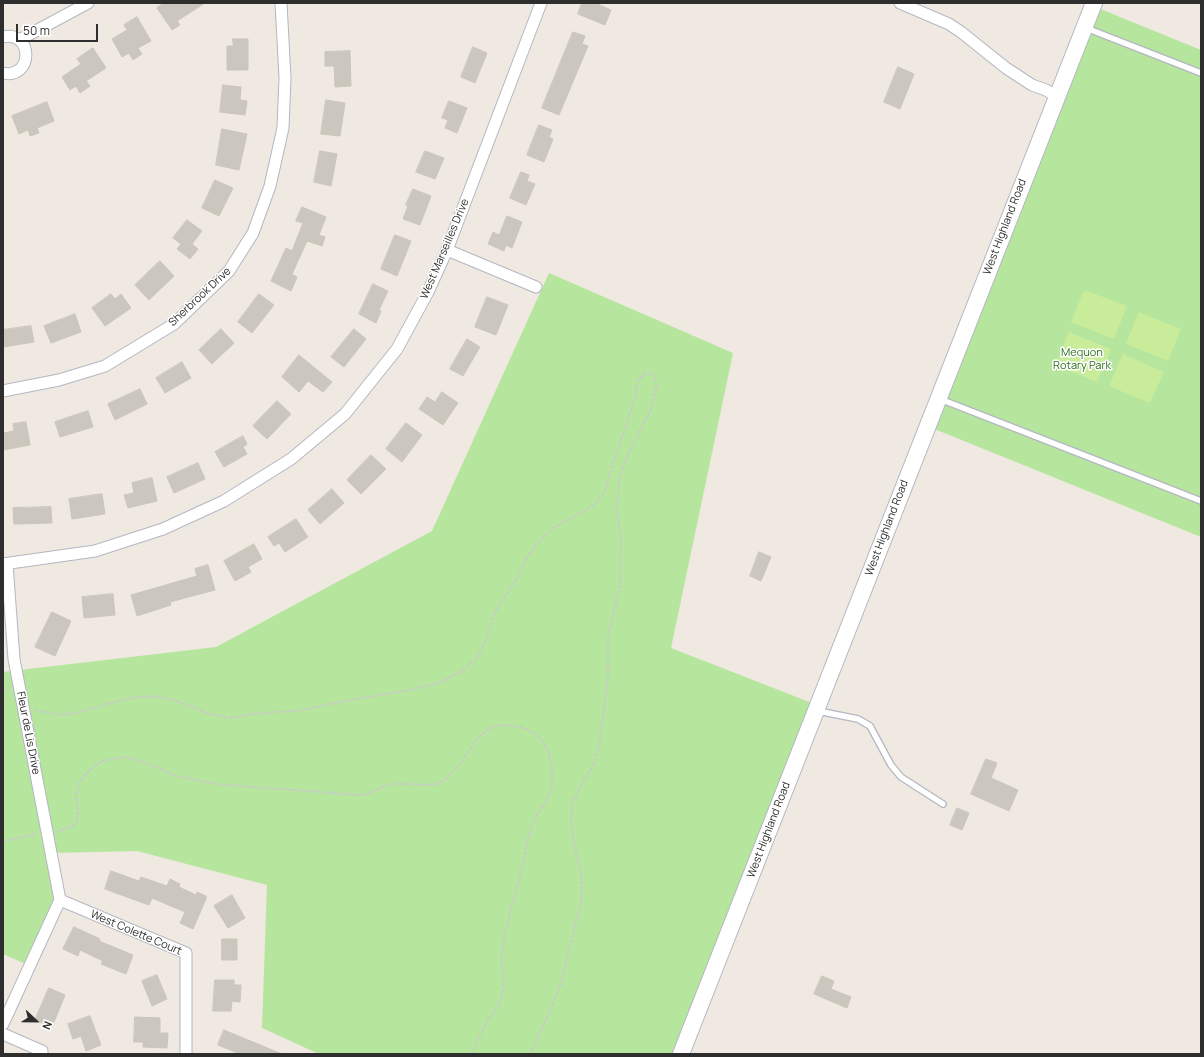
<!DOCTYPE html>
<style>
body{margin:0}
#map{position:relative;width:1204px;height:1057px;overflow:hidden;background:#efe9e1;font-family:Manrope,sans-serif}
canvas{display:block}
.frame{position:absolute;inset:0;border:4px solid #2e2e2e;pointer-events:none}
.north{position:absolute;left:16px;top:1001px;width:40px;height:40px;-webkit-text-stroke:3px #fff;paint-order:stroke;rotate:112deg;font-size:11px;font-weight:700;line-height:16px;text-align:center;color:#2e2e2e}
.north::after{content:'';display:block;margin:auto;width:14px;height:18px;background:#2e2e2e;clip-path:polygon(50% 0,100% 100%,50% 72%,0 100%)}
.scale{position:absolute;left:16px;top:24px;width:82px;height:18px;box-sizing:border-box;border:2px solid #2e2e2e;border-top:0;padding-left:5px;font-size:12px;line-height:14px;white-space:nowrap;color:#2e2e2e;-webkit-text-stroke:3px #fff;paint-order:stroke}
</style>
<div id="map">
<canvas width="1204" height="1057"></canvas>
<div class="frame"></div>
<div class="north">N</div>
<div class="scale">50 m</div>
</div>
<script>
const ctx = document.querySelector('canvas').getContext('2d');
ctx.lineJoin = 'round';
function fillPath(path, color) {
  ctx.fillStyle = color;
  ctx.fill(path, 'evenodd');
}
function stroke(path, color, width, dash) {
  ctx.strokeStyle = color;
  ctx.lineWidth = width;
  ctx.lineCap = dash ? 'butt' : 'round';
  ctx.setLineDash(dash || []);
  ctx.stroke(path);
}
function write(font, color, halo, rows, align = 'center') {
  ctx.font = font + ' Manrope,sans-serif';
  ctx.lineWidth = 3;
  ctx.setLineDash([]);
  ctx.textBaseline = 'middle';
  ctx.strokeStyle = halo;
  ctx.fillStyle = color;
  for (const [text, x, y, turn = 0] of rows) {
    ctx.save();
    ctx.translate(x, y);
    ctx.rotate((+turn || 0) * Math.PI / 180);
    ctx.textAlign = isNaN(turn) ? turn : align;
    if (halo) ctx.strokeText(text, 0, 0);
    ctx.fillText(text, 0, 0);
    ctx.restore();
  }
}
fillPath(new Path2D(`
 M1093,6L1201,50V537L927,426Z
 M549,273L733,353L671,648L812,703L681,1054H319L262,1028L267,885L137,851L51,853L60,900L30,966L3,954V672L216,647L432,531Z`), '#b6e59e');
fillPath(new Path2D(`
 M1084,290L1127,306L1114,339L1071,322Z
 M1139,312L1181,329L1168,361L1126,344Z
 M1069,332L1111,349L1097,382L1055,365Z
 M1123,354L1164,372L1150,403L1109,386Z`), '#c9ec9a');
const building = new Path2D(`
 M164,3H205L177,21L180,25L172,30L157,8Z
 M582,3H595L611,10L605,25L578,14Z
 M137,17L151,41L138,48L142,54L133,60L129,53L122,57L112,39L127,30L124,25Z
 M573,32L585,36L582,44L588,46L559,115L542,108Z
 M233,39H248V70H227V46H233Z
 M473,47L487,53L475,83L461,77Z
 M93,48L106,68L86,81L90,86L80,93L76,86L70,90L62,77L81,64L77,59Z
 M350,51L351,86L335,87L334,66H325V52Z
 M898,67L914,74L900,109L884,102Z
 M223,85L241,87L240,100L247,101L245,115L220,112Z
 M326,100L345,103L340,136L321,134Z
 M449,101L467,108L457,133L445,128L448,120L442,118Z
 M47,102L54,121L37,128L39,133L30,136L28,130L19,134L12,116Z
 M539,125L552,130L549,137L553,139L544,162L527,155Z
 M222,129L247,134L239,170L216,165Z
 M320,151L337,154L331,186L314,182Z
 M425,151L444,158L435,179L416,172Z
 M521,172L529,175L527,181L535,184L526,205L510,198Z
 M215,180L233,188L219,216L202,208Z
 M413,189L431,196L420,225L403,219L408,206L406,205Z
 M302,207L326,217L319,235L325,237L322,246L307,241L292,274L297,277L291,291L271,281L286,248L292,251L303,223L296,221Z
 M507,216L522,222L512,248L506,245L504,251L488,244L493,232L499,235Z
 M187,220L202,231L192,244L198,249L190,259L177,249L181,244L173,238Z
 M395,235L411,241L397,276L381,269Z
 M160,261L174,276L149,300L135,285Z
 M373,284L388,291L379,310L381,311L376,323L359,314Z
 M111,294L115,299L121,294L131,308L105,326L92,308Z
 M259,294L274,305L252,333L238,322Z
 M487,297L508,305L496,335L475,327Z
 M75,314L81,332L51,343L44,326Z
 M31,326L34,342L3,347V330Z
 M221,329L234,343L212,364L199,350Z
 M354,329L366,339L344,367L331,357Z
 M467,339L480,347L463,376L450,369Z
 M299,355L332,382L323,392L308,381L299,392L282,377Z
 M182,362L191,378L165,393L156,378Z
 M140,389L147,404L115,420L108,404Z
 M442,392L458,403L443,425L419,409L427,397L435,402Z
 M277,401L291,414L267,439L253,426Z
 M88,411L93,427L60,437L55,422Z
 M26,422L30,445L3,450V433L14,431L13,424Z
 M406,423L422,435L402,462L386,449Z
 M243,436L247,444L243,447L247,454L224,467L215,452Z
 M371,455L386,469L361,494L347,480Z
 M198,463L205,479L174,493L167,477Z
 M152,478L157,501L128,508L124,495L134,493L132,483Z
 M332,489L344,503L320,524L308,510Z
 M102,494L105,514L72,519L69,499Z
 M51,507L52,523L14,524L13,508Z
 M296,519L308,537L285,552L279,543L274,546L268,537Z
 M254,544L262,559L248,567L251,572L235,581L224,561Z
 M759,552L771,557L761,581L750,576Z
 M208,565L215,590L170,602L171,605L137,616L131,595L197,576L195,569Z
 M113,594L115,615L84,618L82,597Z
 M52,612L71,621L55,656L35,647Z
 M986,759L997,763L991,778L1018,790L1009,811L971,794Z
 M957,808L969,813L962,830L950,825Z
 M111,871L139,881L141,877L167,886L170,879L180,884L179,887L196,895L197,892L206,896V899L193,929L180,923L185,912L152,898L149,905L105,889Z
 M232,895L245,918L228,928L214,906Z
 M74,927L100,939L99,941L133,955L126,974L101,964L103,961L80,950L78,956L63,949Z
 M222,939H237V960H222Z
 M157,975L167,999L152,1006L142,981Z
 M822,976L834,981L831,989L851,997L847,1008L814,994Z
 M215,980H234V985H241L240,1002L232,1001L231,1011H213Z
 M49,988L65,995L52,1027L35,1020Z
 M90,1016L101,1045L86,1051L81,1036L73,1039L68,1024Z
 M135,1017L160,1018V1033H168L167,1048L143,1047V1042H134Z
 M224,1030L282,1054H240L218,1045Z`);
fillPath(building, '#cbc7bf');
stroke(building, '#cbc5ba', 1);
const lane = new Path2D(`
 M1086,28L1201,73
 M940,399L1201,501
 M818,711L858,719L870,726L891,765L901,777L943,804`);
const street = new Path2D(`
 M900,3L949,24L961,32L1006,68L1032,85L1046,90L1056,96
 M3,37C34,30 33,80 3,73
 M19,40L88,3
 M447,250L536,287
 M3,391L59,380L105,366L174,324L229,271L253,233L270,186L283,128L285,78L281,3
 M3,564L95,551L163,529L224,501L291,459L345,414L397,349L428,292L447,250L541,3
 M7,564L14,659L60,900
 M60,900L186,953V1054
 M3,1024L60,900
 M3,1034L42,1051V1054`);
const secondary = new Path2D(`
 M681,1054L1094,3`);
stroke(lane, '#b4b7c1', 8);
stroke(street, '#b4b7c1', 13);
stroke(secondary, '#b4b7c1', 18);
stroke(new Path2D(`
 M3,688L9,692
 M35,710L62,715L79,712L125,699L149,696L171,699L210,714L230,718L253,714L301,710L361,698L409,690L442,682L462,671L477,658L481,650L486,639L496,610L515,581L525,561L535,546L553,528L588,509L596,503L605,491L610,473L635,398L637,382L644,374H653L657,384L651,409L628,454L619,479L617,510L621,543L620,585L608,637V679L599,746L594,763L573,801L571,820L572,833L582,880L581,902L560,986L549,1013L530,1054
 M57,832L68,828L76,824L78,813L76,794L79,783L84,776L91,769L102,761L124,757L135,759L147,763L173,775L216,784L360,795C373,794 382,785 394,784C405,783 431,787 439,783C464,772 472,728 502,725C508,725 514,726 520,727C548,734 553,759 552,784C551,801 536,811 531,827C526,843 524,860 520,877C513,902 505,927 502,953C501,967 505,981 502,995C500,1006 491,1014 486,1024C480,1033 476,1044 472,1054
 M3,841L37,834`), '#c9c9c9', 2, [3, 2]);
stroke(lane, '#fff', 5.5);
stroke(street, '#fff', 11);
stroke(secondary, '#fff', 16);
write('11px', '#2e2e2e', '#fff', [
 ["West Highland Road",1005,227,-69],
 ["West Marseilles Drive",445,249,-67],
 ["Sherbrook Drive",200,297,-43],
 ["West Highland Road",887,528,-69],
 ["Fleur de Lis Drive",28,733,79],
 ["West Highland Road",769,830,-69],
 ["West Colette Court",136,933,23]
]);
write('11px', '#2c6e1b', '#fff', [
 ["Mequon",1082,353],
 ["Rotary Park",1082,366]
]);
</script>
